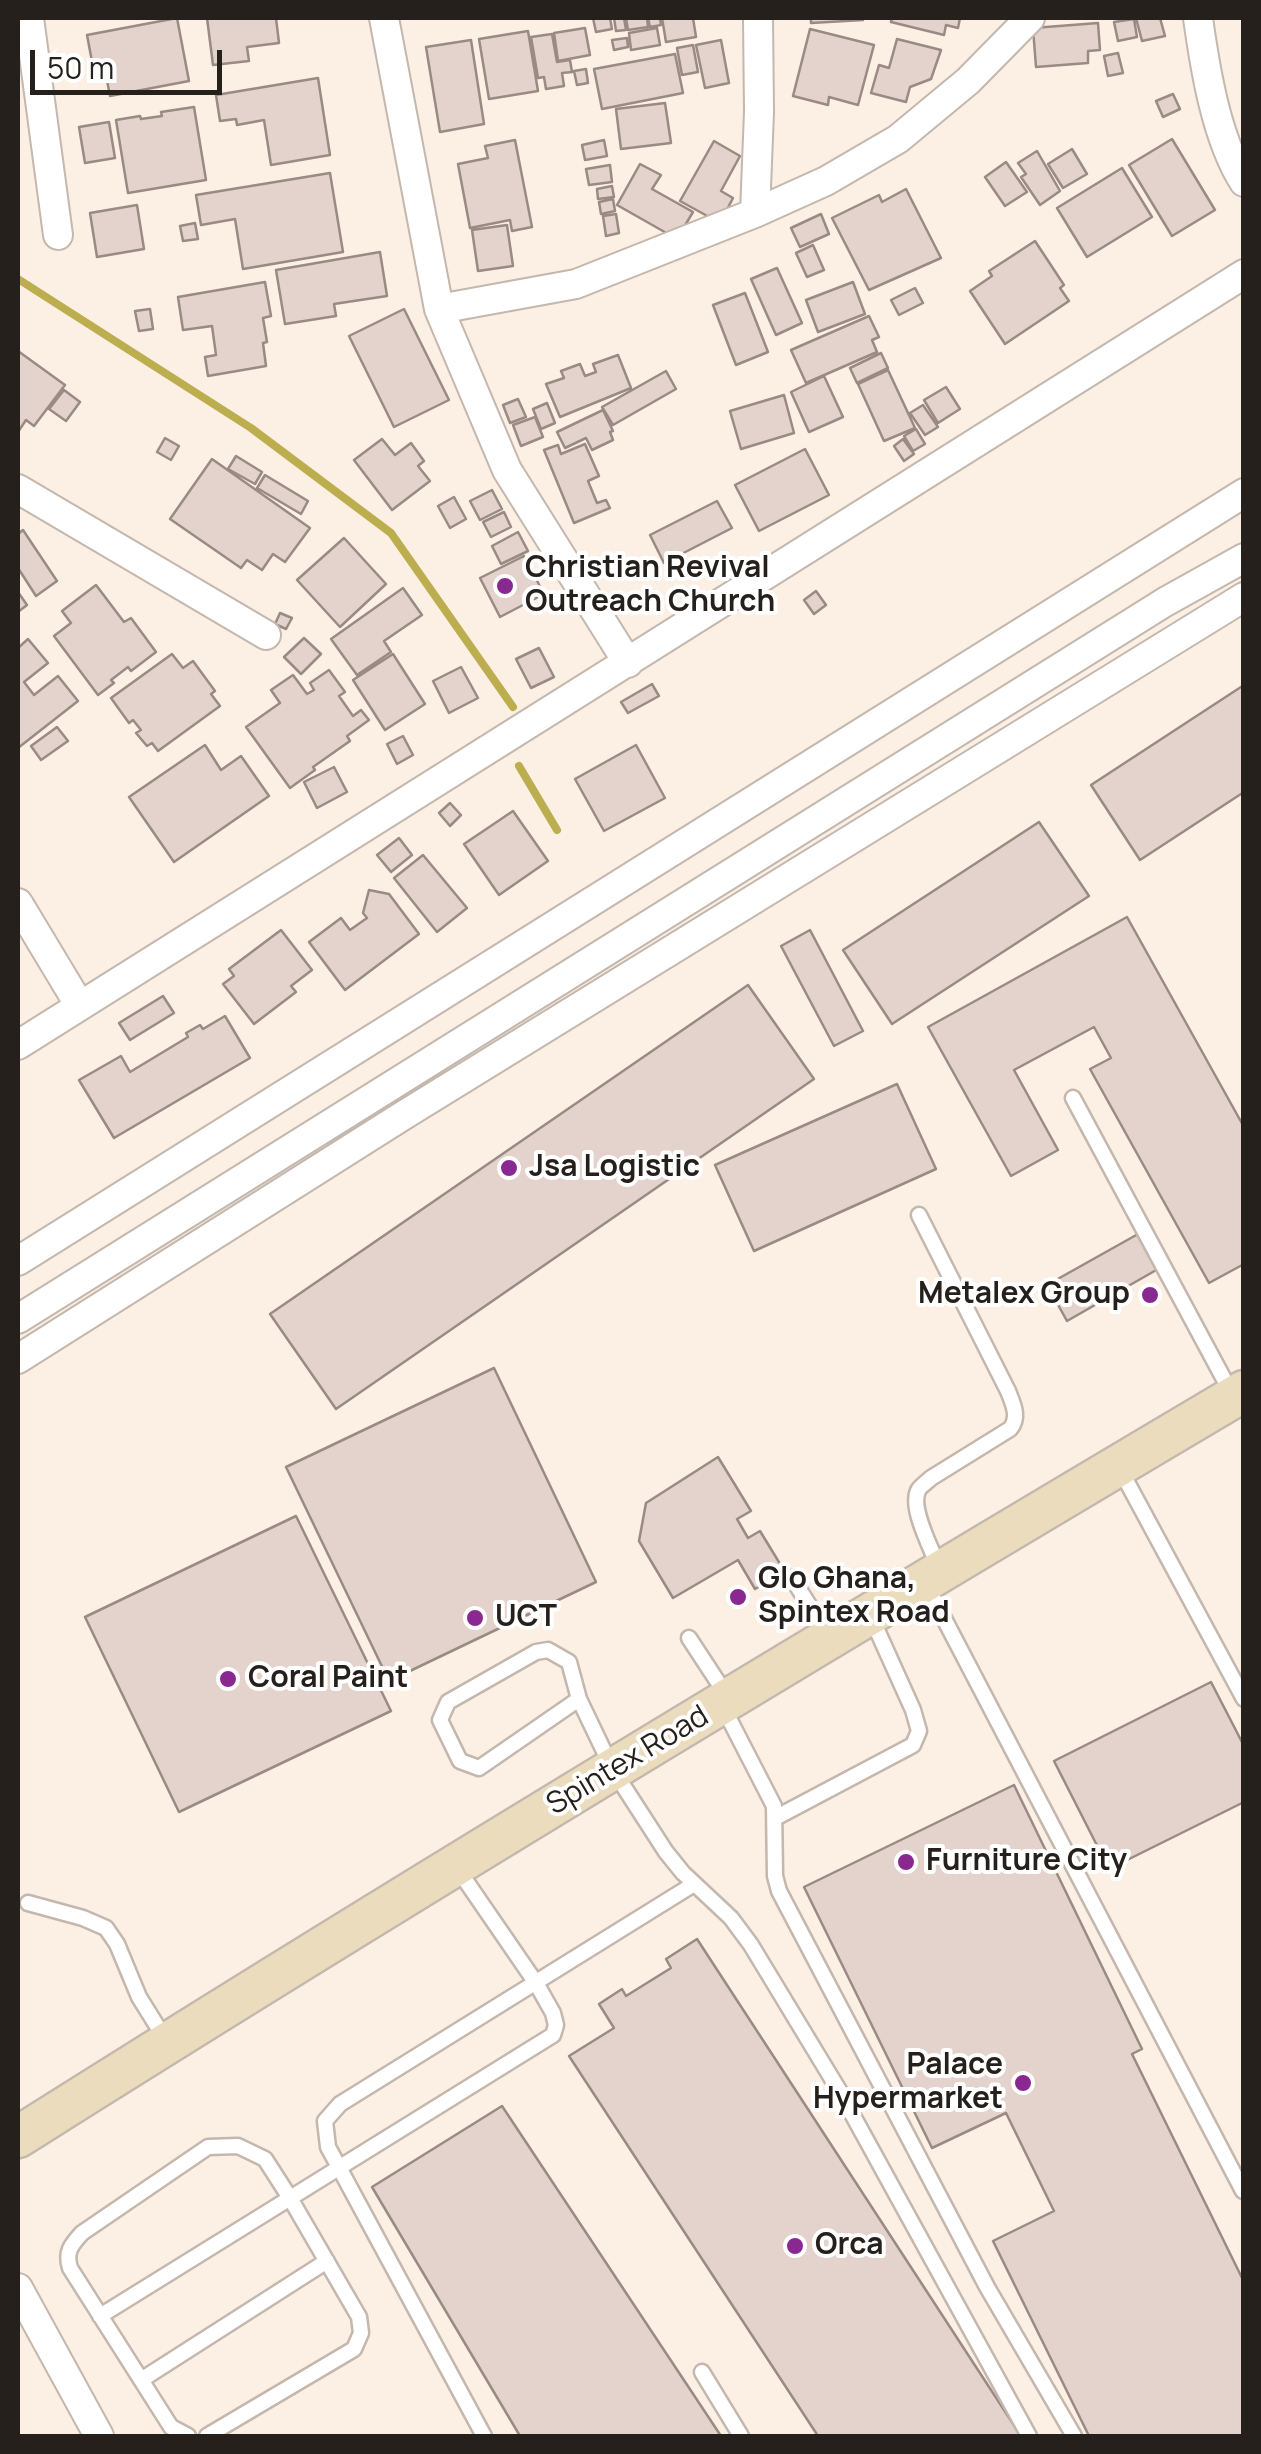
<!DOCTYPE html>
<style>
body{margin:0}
#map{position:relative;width:1261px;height:2454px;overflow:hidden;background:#fcefe4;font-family:Manrope,sans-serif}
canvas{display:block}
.frame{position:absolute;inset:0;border:20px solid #25201c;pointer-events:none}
.scale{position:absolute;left:30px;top:50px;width:192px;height:45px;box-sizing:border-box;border:5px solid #25201c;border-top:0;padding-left:12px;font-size:30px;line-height:35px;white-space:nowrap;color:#25201c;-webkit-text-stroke:8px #fff;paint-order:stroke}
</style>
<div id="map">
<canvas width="1261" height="2454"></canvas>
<div class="frame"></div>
<div class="scale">50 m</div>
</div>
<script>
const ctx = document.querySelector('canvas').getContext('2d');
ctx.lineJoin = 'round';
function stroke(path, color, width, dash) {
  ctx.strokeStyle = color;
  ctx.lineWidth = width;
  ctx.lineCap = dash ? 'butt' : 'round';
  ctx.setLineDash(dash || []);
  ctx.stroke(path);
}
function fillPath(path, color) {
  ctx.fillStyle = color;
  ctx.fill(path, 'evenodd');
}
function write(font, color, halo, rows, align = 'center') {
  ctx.font = font + ' Manrope,sans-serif';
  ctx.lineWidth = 8;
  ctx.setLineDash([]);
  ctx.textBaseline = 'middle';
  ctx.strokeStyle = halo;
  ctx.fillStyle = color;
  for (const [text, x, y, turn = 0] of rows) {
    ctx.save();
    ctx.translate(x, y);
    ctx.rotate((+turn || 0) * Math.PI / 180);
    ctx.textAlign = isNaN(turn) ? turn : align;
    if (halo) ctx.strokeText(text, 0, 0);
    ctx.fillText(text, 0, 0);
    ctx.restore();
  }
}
stroke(new Path2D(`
 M18,279L251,428L391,533L513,707
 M519,766L557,830`), '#bcae4f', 8);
const building = new Path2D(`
 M177,18L189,81L110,96L104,65L93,67L87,35Z
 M207,18H276L279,43L247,47L249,61L213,65Z
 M593,18H610L612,29L596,32Z
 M614,18H624L626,30L616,31Z
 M626,18H647L648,27L628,30Z
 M648,18H660L661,25L650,27Z
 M662,18H693L696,37L666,42Z
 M811,18H863V20L811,23Z
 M892,18H960L958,28L946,25L944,35L891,22Z
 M1136,18H1160L1165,36L1142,41Z
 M1134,19L1137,37L1118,41L1114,22Z
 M1098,23L1100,50L1088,51V63L1036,67L1033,28Z
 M585,28L590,55L558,61L554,33Z
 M657,28L660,45L631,50L629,33Z
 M810,29L874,45L858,105L829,97L828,105L793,96Z
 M528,31L538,91L489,99L479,39Z
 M552,34L557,62L570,60L572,72L562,73L564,86L546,89L544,77L538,78L531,37Z
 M627,38L628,47L614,50L612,40Z
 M897,39L941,50L931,79L910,87L906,102L871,93L879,65L889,68Z
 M471,40L484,124L440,132L426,47Z
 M721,40L729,83L705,88L696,45Z
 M693,45L698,72L682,75L677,48Z
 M1118,53L1123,73L1108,76L1104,56Z
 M675,54L683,93L602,109L594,69Z
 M586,69L588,83L577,85L574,71Z
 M318,78L330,155L271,165L264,120L237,125L236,119L220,121L216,95Z
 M1173,94L1180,109L1163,117L1156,101Z
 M665,103L671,143L621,149L616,109Z
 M194,107L206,180L128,193L116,120L140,116L141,119L162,116L161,112Z
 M109,122L115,158L85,163L79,127Z
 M1172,139L1215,210L1172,236L1129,165Z
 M515,140L532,227L512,231L510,220L470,228L458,164L488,158L485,146Z
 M604,140L607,156L585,160L582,145Z
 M714,141L740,156L721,191L733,198L720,223L680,201Z
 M1072,149L1087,174L1063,188L1048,164Z
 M1037,151L1060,191L1040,205L1021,177L1026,174L1018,163Z
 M1006,162L1027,192L1005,206L985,177Z
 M640,164L661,175L652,189L693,212L677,239L617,205Z
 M610,165L612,182L589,185L586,169Z
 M1122,168L1152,217L1087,257L1057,208Z
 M330,173L343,252L243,269L235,219L201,225L196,195Z
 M612,186L614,197L598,199L597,189Z
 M906,189L941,258L869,290L832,218L879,195L882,202Z
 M613,199L615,211L601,214L599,202Z
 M137,205L144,249L97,257L90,213Z
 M616,214L619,233L606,236L603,216Z
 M821,214L829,234L800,247L791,228Z
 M195,223L198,239L183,241L180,226Z
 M507,225L513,266L478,271L472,230Z
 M1035,241L1064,285L1060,288L1069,301L1005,344L970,291L992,276L989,271Z
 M813,245L824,270L807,277L796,253Z
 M380,252L387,296L334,304L336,316L285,324L276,270Z
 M777,268L802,323L776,335L751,279Z
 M265,282L271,316L263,318L267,342L263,343L266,366L208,376L205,357L216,355L212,326L183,330L178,297Z
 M853,282L865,314L818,332L806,300Z
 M915,288L923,303L899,315L891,300Z
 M745,293L768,352L736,365L713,305Z
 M150,309L153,329L139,331L135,311Z
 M404,309L449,400L394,427L349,336Z
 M869,316L879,337L872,340L877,352L806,383L791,350Z
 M18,351L65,385L34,426L26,420L18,432Z
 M881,353L888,368L857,383L850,368Z
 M618,355L631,388L560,417L546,384L564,378L561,371L580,364L585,376L596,372L593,364Z
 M888,370L915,428L884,441L858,384Z
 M666,371L676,389L613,425L602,407Z
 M824,376L843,417L809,432L791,392Z
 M946,387L960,409L938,423L924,400Z
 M64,390L80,402L66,421L49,409Z
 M784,395L794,433L741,449L730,411Z
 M518,399L526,417L510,423L503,405Z
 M547,403L555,423L541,429L533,409Z
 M923,405L938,427L925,435L910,413Z
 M603,410L613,431L610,432L613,440L592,450L586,438L565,448L557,432Z
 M535,417L543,437L521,446L513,425Z
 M916,429L925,444L913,451L904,436Z
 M165,438L179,446L171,460L157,452Z
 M382,439L395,455L411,443L424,461L418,466L430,481L392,510L354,460Z
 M903,439L914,454L904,461L894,446Z
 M585,444L599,476L588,481L597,503L606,500L610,508L574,523L544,450L558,445L561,454Z
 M805,449L829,495L759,531L735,485Z
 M236,456L262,472L255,484L228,469Z
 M212,459L310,528L285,562L273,554L262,570L247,560L241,568L170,519Z
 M265,475L308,501L301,514L257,488Z
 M492,490L502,509L480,520L470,501Z
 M454,497L466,519L450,528L438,506Z
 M717,501L732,528L664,563L650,535Z
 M504,512L511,527L491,537L483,522Z
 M23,530L57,581L36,596L18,568V534Z
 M518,532L528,551L501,564L492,546Z
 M344,538L386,584L340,627L297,580Z
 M524,556L544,594L500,617L480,578Z
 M96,585L124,622L131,618L156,652L131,671L128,667L111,680L114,683L98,695L54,636L71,623L62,611Z
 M403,588L422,615L384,641L391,652L357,675L331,639Z
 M816,591L826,605L814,614L804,600Z
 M18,592L27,605L18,612Z
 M280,613L292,618L286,629L275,624Z
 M304,638L321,654L301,674L284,657Z
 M28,639L48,663L24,682L34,695L58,676L78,701L18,748V648Z
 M539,648L554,677L531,688L516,659Z
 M172,654L183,668L193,661L215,691L211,694L220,706L158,751L152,743L147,746L136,733L141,730L133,720L129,723L111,698Z
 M393,654L425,704L385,730L353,680Z
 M461,667L478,698L449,713L433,681Z
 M329,670L345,692L339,696L353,716L361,710L369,720L347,736L350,741L313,767L315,770L290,788L246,727L280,703L271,690L293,675L307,694L314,690L310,683Z
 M652,684L659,696L628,713L621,702Z
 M1244,685V792L1140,860L1091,785Z
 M57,727L68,741L41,760L31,746Z
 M403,736L413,755L397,764L387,744Z
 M205,745L221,770L241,756L269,796L174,862L129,797Z
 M636,745L665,798L604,831L575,779Z
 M334,767L347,792L317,808L304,782Z
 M450,803L461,815L450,826L439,813Z
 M513,811L548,861L499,895L464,844Z
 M1039,822L1089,896L892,1024L843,950Z
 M399,838L412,855L391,872L377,855Z
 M423,855L467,908L437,932L394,878Z
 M369,890L389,894L419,934L345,990L309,942L341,918L350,930L367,918L363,913Z
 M1127,917L1244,1127V1264L1209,1283L1090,1069L1111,1058L1094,1027L1014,1070L1058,1150L1011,1176L928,1027Z
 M281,930L312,970L291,986L296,992L254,1024L223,984L234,976L229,969Z
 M810,930L863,1031L834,1046L781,946Z
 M748,985L814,1079L336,1409L270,1314Z
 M163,996L174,1013L130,1040L119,1023Z
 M225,1016L250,1058L114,1138L79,1080L121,1056L130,1072L188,1037L186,1033L200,1025L203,1029Z
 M897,1084L936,1169L754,1251L715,1165Z
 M1138,1234L1158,1269L1067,1321L1047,1285Z
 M494,1368L596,1582L389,1681L286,1467Z
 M718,1457L751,1511L737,1519L748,1538L760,1531L785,1572L755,1589L738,1560L673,1598L639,1541L646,1503Z
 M296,1516L391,1711L179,1812L85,1617Z
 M1211,1682L1244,1746V1802L1109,1869L1054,1761Z
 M1014,1785L1142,2049L1132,2054L1244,2282V2436H1089L993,2241L1054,2211L1006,2113L932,2148L804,1887Z
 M697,1939L1021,2436H818L569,2056L614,2028L599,2004L622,1989L626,1996L671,1968L666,1959Z
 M502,2106L721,2436H520L372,2187Z`);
fillPath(building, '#e4d3cd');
stroke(building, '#998a84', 2.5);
const lane = new Path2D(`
 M1073,1098L1233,1396
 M919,1215L1008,1391C1013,1404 1020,1417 1010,1429L931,1478C929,1480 920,1487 919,1489C908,1506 932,1549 938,1566
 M1121,1471L1244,1699
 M792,1578L829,1637
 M927,1586L1243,2191
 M689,1638L727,1696
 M579,1699L479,1768L460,1761L440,1720L448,1702L536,1652L548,1650L569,1662L579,1699L613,1770L666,1852L683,1873L731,1918L751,1945L840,2092L1029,2436
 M722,1705L774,1806L775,1876L779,1891L987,2287L1074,2436
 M775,1818L913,1745L919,1731L913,1710L872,1619
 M28,1903L83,1918L106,1928L117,1944L139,1997L167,2042
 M100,2316L553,2035L556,2025L553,2013L536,1983L457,1868
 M702,2372L741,2436
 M141,2380L327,2261
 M188,2436L171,2427L70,2268C65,2252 71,2245 82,2233L208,2147L238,2146L265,2159L290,2198L359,2317L361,2333L354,2349L207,2436
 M484,2436L328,2147L325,2121L340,2104L694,1884`);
const street = new Path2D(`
 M29,18L58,235
 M384,18L439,309L507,470L628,663
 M1198,18C1205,68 1216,138 1244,182
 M755,213L759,112L758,18
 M439,309L576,284L755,213L826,181L898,139L968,81L1030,18
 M18,489L266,635
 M18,903L80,1006
 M18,1045L1244,274
 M18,1261L1244,493
 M18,1319L1165,602L1244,558
 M18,1359L404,1115L1244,597
 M18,2288L99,2436`);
const secondary = new Path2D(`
 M18,2137C422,1882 832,1635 1244,1391`);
stroke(lane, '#c4b7ad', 19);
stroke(street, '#c4b7ad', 32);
stroke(secondary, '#c4b7ad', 45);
stroke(lane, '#fff', 14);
stroke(street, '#fff', 28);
stroke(secondary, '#eadcbd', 40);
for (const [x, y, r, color] of [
 [505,586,10,"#892891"],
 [509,1168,10,"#892891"],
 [1150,1295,10,"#892891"],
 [738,1597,10,"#892891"],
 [475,1618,10,"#892891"],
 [228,1679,10,"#892891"],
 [906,1862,10,"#892891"],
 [1023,2083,10,"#892891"],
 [795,2246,10,"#892891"]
]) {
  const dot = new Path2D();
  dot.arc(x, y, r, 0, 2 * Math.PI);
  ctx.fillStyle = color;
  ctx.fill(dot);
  stroke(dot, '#fff', 4);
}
write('bold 30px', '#25201c', '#fff', [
 ["Christian Revival",525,569],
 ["Outreach Church",525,603],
 ["Jsa Logistic",529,1168],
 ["Metalex Group",1130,1295,"right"],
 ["Glo Ghana,",758,1580],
 ["Spintex Road",758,1614],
 ["UCT",495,1618],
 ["Coral Paint",248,1679],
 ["Furniture City",926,1862],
 ["Palace",1003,2066,"right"],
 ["Hypermarket",1003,2100,"right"],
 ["Orca",815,2246]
], 'left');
write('30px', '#25201c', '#fff', [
 ["Spintex Road",628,1761,-31]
]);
</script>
